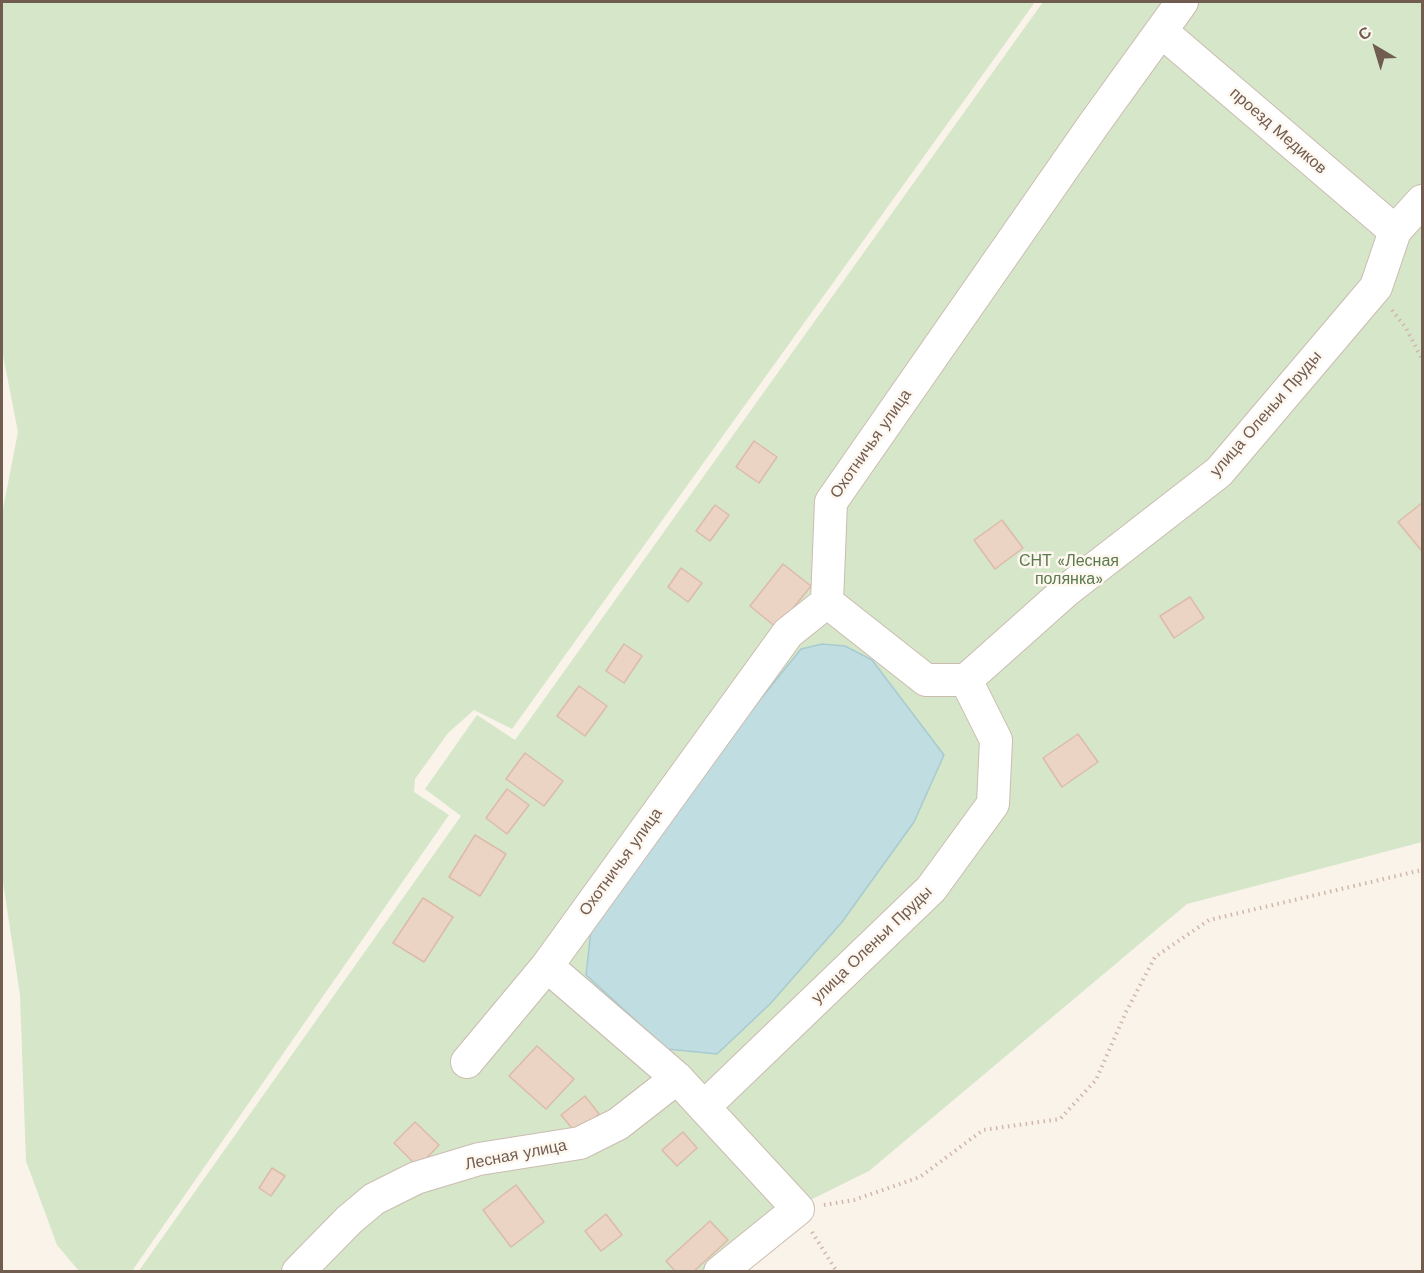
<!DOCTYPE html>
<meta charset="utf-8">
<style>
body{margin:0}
#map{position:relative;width:1424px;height:1273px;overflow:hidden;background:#faf3ea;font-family:"Work Sans",sans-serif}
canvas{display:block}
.frame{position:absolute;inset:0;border:3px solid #715c50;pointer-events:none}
.north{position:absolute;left:1346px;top:18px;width:60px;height:60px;-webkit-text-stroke:4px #fdf7f0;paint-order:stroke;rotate:322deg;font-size:16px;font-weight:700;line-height:24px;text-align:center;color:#715c50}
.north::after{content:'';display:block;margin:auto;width:21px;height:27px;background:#715c50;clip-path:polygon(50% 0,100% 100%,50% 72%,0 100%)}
</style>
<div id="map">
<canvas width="1424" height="1273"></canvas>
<div class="frame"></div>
<div class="north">С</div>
</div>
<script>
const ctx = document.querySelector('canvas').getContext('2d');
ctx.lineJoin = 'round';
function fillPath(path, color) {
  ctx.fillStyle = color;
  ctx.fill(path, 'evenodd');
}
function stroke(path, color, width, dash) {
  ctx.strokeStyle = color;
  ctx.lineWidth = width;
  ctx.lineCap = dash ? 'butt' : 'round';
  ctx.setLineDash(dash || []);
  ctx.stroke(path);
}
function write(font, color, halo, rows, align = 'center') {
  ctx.font = font + ' "Work Sans",sans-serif';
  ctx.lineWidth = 5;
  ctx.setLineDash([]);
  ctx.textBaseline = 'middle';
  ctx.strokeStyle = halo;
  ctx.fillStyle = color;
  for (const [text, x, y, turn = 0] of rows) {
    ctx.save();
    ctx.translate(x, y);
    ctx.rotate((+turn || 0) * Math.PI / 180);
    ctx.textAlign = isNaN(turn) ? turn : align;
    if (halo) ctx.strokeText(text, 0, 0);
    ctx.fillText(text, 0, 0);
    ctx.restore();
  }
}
fillPath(new Path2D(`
 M2,2H1035L512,729L474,710L448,733L415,779L414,792L449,815L132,1271H79L57,1245L26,1161L20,995L2,875V514L18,432L2,350Z
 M1043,2H1422V842L1187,904L869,1171L784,1213L710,1271L138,1272L461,816L425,789L477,715L515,740Z`), '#d5e6c9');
const water = new Path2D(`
 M822,644L845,646L872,660L944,755L914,822L842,922L770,1004L717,1054L667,1049L586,975L591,930L688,789L801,649Z`);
fillPath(water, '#c0dde1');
stroke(water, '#a8cbd1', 1.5);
const building = new Path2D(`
 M754,441L777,457L759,483L736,467Z
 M1422,503V549L1421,550L1398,522Z
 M715,505L729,515L710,541L696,531Z
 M1002,520L1023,548L995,569L974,540Z
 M783,564L811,586L777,628L750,606Z
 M681,568L702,583L688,602L668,587Z
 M1190,597L1204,618L1174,638L1160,616Z
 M624,644L642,656L624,683L606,671Z
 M579,686L607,706L585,736L557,716Z
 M1078,734L1098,762L1062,787L1043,758Z
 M525,753L563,781L544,806L506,779Z
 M507,789L529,805L507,834L486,818Z
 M475,835L506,854L480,896L449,877Z
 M423,898L453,917L424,962L393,943Z
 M537,1046L574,1079L546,1109L509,1076Z
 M585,1096L599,1114L576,1133L561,1115Z
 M415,1122L439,1145L418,1167L394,1143Z
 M683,1132L697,1148L677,1166L662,1150Z
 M272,1168L285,1176L271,1196L259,1188Z
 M516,1185L544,1222L511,1247L483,1210Z
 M606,1214L622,1235L601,1251L585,1231Z
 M710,1221L728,1240L693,1272H676L666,1261Z`);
fillPath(building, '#ecd4c5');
stroke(building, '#dcbba7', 1.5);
const minor = new Path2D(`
 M1161,31L1395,231
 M827,602L926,680H966
 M547,966L677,1078L798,1209L720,1272
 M467,1062L547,966L788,633L827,602L831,502L1094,124L1182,2
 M705,1106L931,889L993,804L996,740L966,680L1067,590L1219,472L1376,287L1395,231L1422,201
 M298,1272L349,1220L374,1199L416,1178L479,1159L580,1143L618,1124L677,1078`);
stroke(minor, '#cbbcb1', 34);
stroke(new Path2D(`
 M1392,310L1406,328L1422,359
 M824,1205L854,1200L920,1177L983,1130L1060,1119L1096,1080L1126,1012L1155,957L1209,920L1422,870
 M812,1232L837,1272`), '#d1b7a8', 4, [1.5, 4.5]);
stroke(minor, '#fff', 32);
write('16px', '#715c50', '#fdf7f0', [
 ["проезд Медиков",1278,131,41],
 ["улица Оленьи Пруды",1266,414,-49],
 ["Охотничья улица",871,444,-55],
 ["Охотничья улица",621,862,-54],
 ["улица Оленьи Пруды",872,945,-44],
 ["Лесная улица",516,1155,-11]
]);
write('16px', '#5b7a4d', '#fdf7f0', [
 ["СНТ «Лесная",1069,561],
 ["полянка»",1069,579]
]);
</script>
